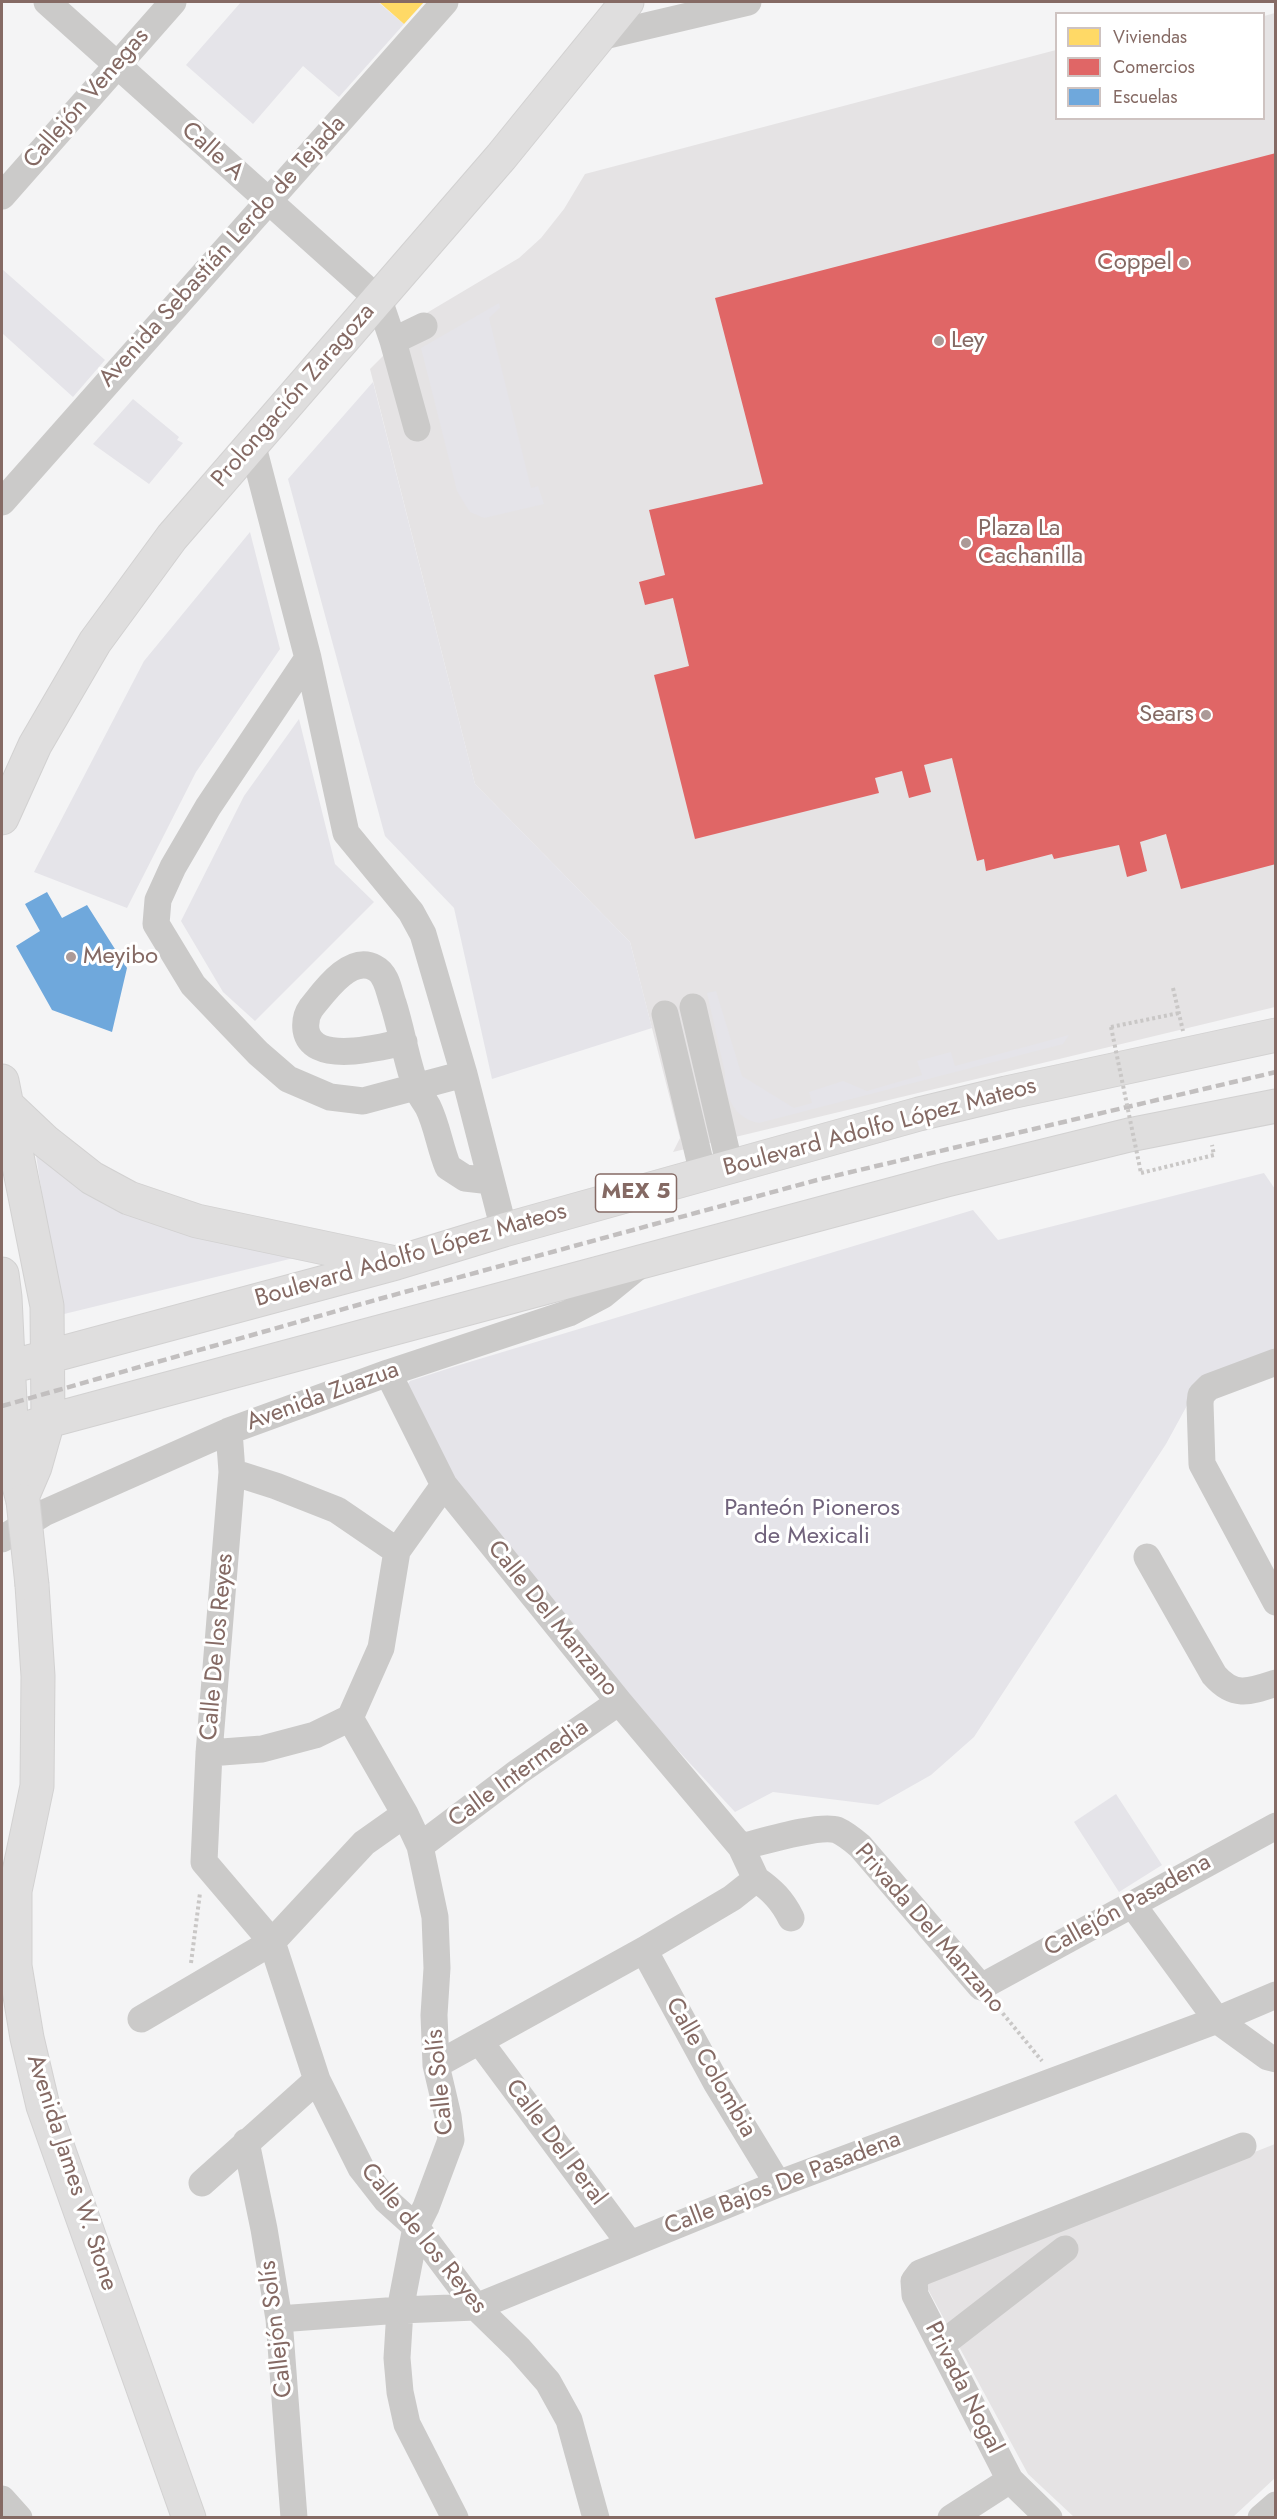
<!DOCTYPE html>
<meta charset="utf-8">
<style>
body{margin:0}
#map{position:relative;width:1277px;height:2519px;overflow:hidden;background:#f4f4f5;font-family:Jost,sans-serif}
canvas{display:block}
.frame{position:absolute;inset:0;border:3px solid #856a64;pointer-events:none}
.legend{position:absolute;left:1055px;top:12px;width:210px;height:108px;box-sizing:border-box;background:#fff;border:2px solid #cec3c1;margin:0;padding:8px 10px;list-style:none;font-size:18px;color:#856a64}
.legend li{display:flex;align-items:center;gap:12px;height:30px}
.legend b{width:30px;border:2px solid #cec3c1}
</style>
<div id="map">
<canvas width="1277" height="2519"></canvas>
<div class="frame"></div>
<ul class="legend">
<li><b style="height:16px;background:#ffd966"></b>Viviendas</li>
<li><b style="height:16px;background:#e06666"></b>Comercios</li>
<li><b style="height:16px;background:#6fa8dc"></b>Escuelas</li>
</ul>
</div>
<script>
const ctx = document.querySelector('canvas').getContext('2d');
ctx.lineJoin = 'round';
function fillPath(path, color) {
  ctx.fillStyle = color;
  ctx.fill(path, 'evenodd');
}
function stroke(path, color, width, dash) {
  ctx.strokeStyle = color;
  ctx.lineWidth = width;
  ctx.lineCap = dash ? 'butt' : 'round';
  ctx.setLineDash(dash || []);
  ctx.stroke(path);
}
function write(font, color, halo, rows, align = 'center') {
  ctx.font = font + ' Jost,sans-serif';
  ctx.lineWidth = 6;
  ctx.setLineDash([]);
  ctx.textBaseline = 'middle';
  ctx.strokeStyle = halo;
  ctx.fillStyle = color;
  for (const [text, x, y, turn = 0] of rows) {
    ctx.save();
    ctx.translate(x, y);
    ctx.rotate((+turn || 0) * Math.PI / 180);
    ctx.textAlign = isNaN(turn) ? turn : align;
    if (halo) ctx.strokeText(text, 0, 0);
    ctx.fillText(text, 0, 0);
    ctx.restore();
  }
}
fillPath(new Path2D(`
 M1275,13V1007L673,1152L680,1138L630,942L475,784L370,369L425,314L519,258L541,238L564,209L585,174L1056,50V118H1264V16Z
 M1275,2144V2478L1233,2517H1074L1028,2474L924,2282Z`), '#e5e3e4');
fillPath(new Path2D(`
 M241,2H378L404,24L339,97L303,66L253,124L186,65Z
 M2,269L105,360L73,397L2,333Z
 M499,303L500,308L489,318L531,488L538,486L544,504L484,518L470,512L466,506L457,491L421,348Z
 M373,382L475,784L630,942L652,1028L492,1079L454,908L385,836L288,479Z
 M133,399L179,437L177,440L183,443L149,484L93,444Z
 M250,532L280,649L196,772L127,908L34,872L144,661Z
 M299,719L335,864L374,902L255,1021L223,992L181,921L244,796Z
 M716,991L742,1076L794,1108L812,1103L809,1092L843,1081L867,1091L922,1075L917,1061L951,1052L955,1066L1069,1035L1063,1044L759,1123C734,1119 724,1095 725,1073L707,993Z
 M35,1148L306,1255L60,1315Z
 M1264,1173L1275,1189V1354L1196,1389L1166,1444L974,1737L931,1775L878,1805L773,1792L735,1812L586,1651L450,1483L403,1390L410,1381L453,1367L973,1210L998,1240Z
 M1116,1794L1162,1865L1119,1892L1074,1822Z`), '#e5e4e9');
fillPath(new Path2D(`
 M379,2H424L404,24Z`), '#ffd966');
fillPath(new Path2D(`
 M1276,153V864L1181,889L1166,834L1140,842L1147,871L1127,877L1119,845L1054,859L1052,854L986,871L984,859L977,861L952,758L924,765L931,792L909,798L902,771L875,778L879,793L695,839L654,675L689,666L673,598L645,605L639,582L665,575L649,510L763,484L715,298Z`), '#e06666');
fillPath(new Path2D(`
 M47,892L62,918L87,905L127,968L112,1032L52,1010L16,946L40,931L25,904Z`), '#6fa8dc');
const major = new Path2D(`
 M2,818L35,745L95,642L172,537L501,157L627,2
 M2,1081L47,1306L48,1421L35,1467L23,1495
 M8,1106L45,1141L92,1178L129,1198L197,1221L391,1262
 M2,1274L5,1297L13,1463L23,1501
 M2,1369L396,1263L504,1230L919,1114L1006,1093L1276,1035
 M2,1437L48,1421L946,1180L1129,1135L1276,1106
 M32,1585L38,1676L37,1786L15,1891V1966L27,2038L43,2106L189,2518`);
stroke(major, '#d2d1d1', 35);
stroke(new Path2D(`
 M1173,988L1183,1031
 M1111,1027L1179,1013
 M1141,1173L1214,1155L1212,1145
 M191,1963L200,1893
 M995,2004L1042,2061`), '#c9c7c6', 4, [3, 3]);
stroke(new Path2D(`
 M47,2L379,300L393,341L417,428
 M595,38L748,2
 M2,196L173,2
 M393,341L424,326
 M252,443L308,658L346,833L411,912L423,934L464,1074L504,1230
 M2,502L445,2
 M308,658L208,807L173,867L158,900L156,924L193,985L258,1053L288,1079L330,1097L363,1101L464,1074
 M693,1007L730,1167
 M665,1014L703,1174
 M404,1042C381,1047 312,1066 306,1030C305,1022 306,1015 311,1008C324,992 350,954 375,968C387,974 389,992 393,1003C402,1031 406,1060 416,1087C419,1094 424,1100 428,1107C437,1125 440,1148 448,1167L465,1178L491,1181
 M1276,1362L1209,1387L1201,1395L1200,1403L1202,1464L1276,1602
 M388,1373L444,1485L619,1702L741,1847L756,1879
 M229,1431L232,1472L209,1753L204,1862L272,1942L317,2080L361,2168L386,2200L416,2227L476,2307L519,2349L548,2382L569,2420L596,2518
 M232,1472L276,1486L337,1510L397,1551
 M2,1539L44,1513L229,1431L388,1373L569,1313L603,1295L641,1264
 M1147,1557L1214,1675C1234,1698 1249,1692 1276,1683
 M350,1718L405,1814L420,1846L435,1917L437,1968L434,2015L436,2065L448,2116L451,2140L426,2207L416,2227L400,2310L397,2358L400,2392L407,2424L455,2518
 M209,1753L262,1749L315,1735L350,1718L381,1648L397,1551L444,1485
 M420,1846L518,1772L619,1702
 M741,1847C762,1842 819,1824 837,1830C846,1834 853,1840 860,1846L981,1987L1276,1826
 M756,1879C772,1890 782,1900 791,1918
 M1132,1904L1217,2020L1268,2057L1276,2059
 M644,1950L717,2084L778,2184
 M141,2019L272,1942L364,1843L405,1814
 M480,2042L630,2244
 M436,2065L644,1950L732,1898L756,1879
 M246,2142L264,2229L279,2319L294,2518
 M202,2183L317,2080
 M279,2319L400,2310L476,2307L778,2184L1217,2020L1276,1995
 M941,2345L1065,2249
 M2,2499L19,2518
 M951,2518L1010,2480
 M1049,2518L1010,2480L915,2295L914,2281L920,2273L1243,2146
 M1261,2518L1276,2505`), '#cbcac9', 27);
stroke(major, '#dfdede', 33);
stroke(new Path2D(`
 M2,1406L379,1299L817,1180L1276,1072`), '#c2bfbf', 4.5, [9, 4.5]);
const majorBridge = new Path2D(`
 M23,1501L32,1585`);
stroke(majorBridge, '#d2d1d1', 35, []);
stroke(new Path2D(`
 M1111,1027L1141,1173`), '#c9c7c6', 4, [3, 3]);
stroke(majorBridge, '#dfdede', 33);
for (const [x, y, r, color] of [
 [1184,263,6,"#ac9a97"],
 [939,341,6,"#ac9a97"],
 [966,543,6,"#ac9a97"],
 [1206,715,6,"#ac9a97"],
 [71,957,6,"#ac9a97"]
]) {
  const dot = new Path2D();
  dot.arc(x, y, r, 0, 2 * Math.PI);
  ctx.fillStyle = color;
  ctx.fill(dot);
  stroke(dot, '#fff', 2);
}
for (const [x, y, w] of [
 [636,1193,81]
]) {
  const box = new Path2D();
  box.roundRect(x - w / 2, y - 19, w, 38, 4.5);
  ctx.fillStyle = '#fff';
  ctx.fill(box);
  stroke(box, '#856a64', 1.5);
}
write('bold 22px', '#856a64', null, [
 ["MEX 5",636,1193]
]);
write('24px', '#856a64', '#fff', [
 ["Callejón Venegas",87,99,-49],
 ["Calle A",212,152,42],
 ["Avenida Sebastián Lerdo de Tejada",223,252,-48],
 ["Prolongación Zaragoza",294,396,-49],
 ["Boulevard Adolfo López Mateos",880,1128,-15],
 ["Boulevard Adolfo López Mateos",411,1256,-16],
 ["Avenida Zuazua",323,1397,-20],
 ["Calle Del Manzano",552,1619,51],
 ["Calle De los Reyes",218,1647,-85],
 ["Calle Intermedia",519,1774,-36],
 ["Callejón Pasadena",1128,1906,-29],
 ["Privada Del Manzano",929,1929,49],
 ["Calle Colombia",710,2068,60],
 ["Calle Solís",441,2082,-96],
 ["Calle Del Peral",555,2143,53],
 ["Avenida James W. Stone",71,2173,72],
 ["Calle Bajos De Pasadena",783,2184,-21],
 ["Calle de los Reyes",423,2239,51],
 ["Callejón Solís",277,2329,-97],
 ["Privada Nogal",963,2388,63]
]);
write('24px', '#856a64', '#fff', [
 ["Coppel",1172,263,"right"],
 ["Ley",951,341],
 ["Plaza La",978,529],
 ["Cachanilla",978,557],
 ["Sears",1194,715,"right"],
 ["Meyibo",83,957]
], 'left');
write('24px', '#71637c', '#fff', [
 ["Panteón Pioneros",812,1509],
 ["de Mexicali",812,1537]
]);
</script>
